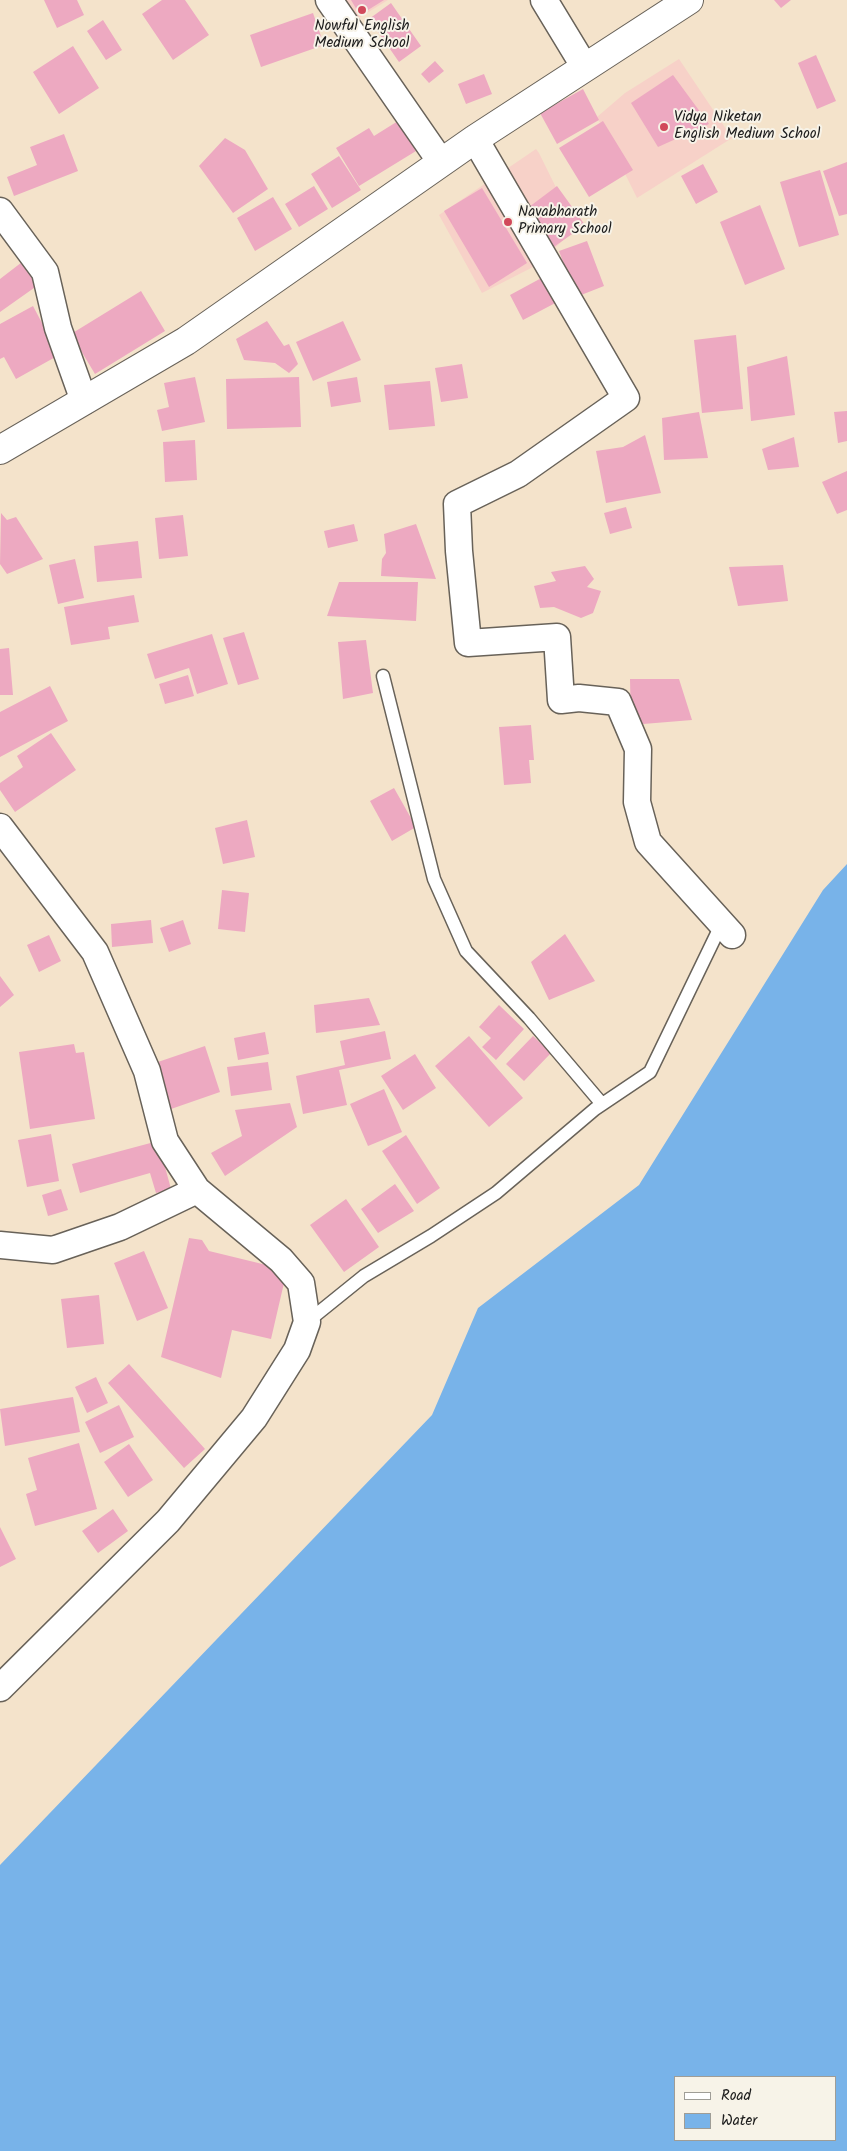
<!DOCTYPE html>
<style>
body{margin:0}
#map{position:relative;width:847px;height:2151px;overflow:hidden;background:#f4e3cb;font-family:Kalam,sans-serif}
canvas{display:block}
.legend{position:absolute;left:674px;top:2076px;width:162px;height:65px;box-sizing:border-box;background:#f7f3e8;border:1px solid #9f9d96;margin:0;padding:6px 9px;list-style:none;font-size:15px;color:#1c1c1c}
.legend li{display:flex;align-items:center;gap:10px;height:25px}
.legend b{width:25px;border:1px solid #9f9d96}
</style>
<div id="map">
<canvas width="847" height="2151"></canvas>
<ul class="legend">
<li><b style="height:6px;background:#fff"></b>Road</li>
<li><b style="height:14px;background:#78b3e9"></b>Water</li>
</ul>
</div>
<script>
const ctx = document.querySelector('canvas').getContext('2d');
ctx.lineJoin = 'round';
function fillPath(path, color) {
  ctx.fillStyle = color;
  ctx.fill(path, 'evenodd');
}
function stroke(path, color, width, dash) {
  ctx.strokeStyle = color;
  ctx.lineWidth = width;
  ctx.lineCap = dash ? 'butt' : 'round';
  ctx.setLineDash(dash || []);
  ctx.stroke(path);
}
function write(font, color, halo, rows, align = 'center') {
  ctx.font = font + ' Kalam,sans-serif';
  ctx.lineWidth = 4;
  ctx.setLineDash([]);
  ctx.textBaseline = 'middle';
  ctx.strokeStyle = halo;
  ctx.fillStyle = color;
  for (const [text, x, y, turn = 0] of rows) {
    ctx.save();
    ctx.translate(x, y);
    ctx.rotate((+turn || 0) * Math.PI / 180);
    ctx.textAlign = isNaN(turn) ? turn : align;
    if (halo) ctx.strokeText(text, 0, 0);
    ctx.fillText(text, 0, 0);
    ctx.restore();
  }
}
fillPath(new Path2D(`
 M344,0H388L357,19Z
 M679,59L732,138L637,198L597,117L625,93Z
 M536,149L539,153L576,228L537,265L482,293L439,215Z`), '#f7d1c8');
fillPath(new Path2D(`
 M847,864V2151H0V1865L432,1415L478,1308L639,1185L823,890ZM676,2077H836V2140H676Z`), '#78b3e9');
fillPath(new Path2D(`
 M44,0H77L84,15L57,28Z
 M162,0H185L209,35L173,60L142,14Z
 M351,0H384L360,15Z
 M774,0H791L781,8Z
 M391,3L421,46L399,62L369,19Z
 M313,13L324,45L261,67L250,35Z
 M103,20L122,50L106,60L87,31Z
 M73,46L99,88L59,114L33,72Z
 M816,55L836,101L817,109L798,63Z
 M435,61L444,71L429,83L421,74Z
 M484,74L492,94L466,104L458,84Z
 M673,75L709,124L658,147L631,103Z
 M583,89L599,120L557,144L540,113Z
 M398,121L416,151L359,186L336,148L369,128L374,136Z
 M603,121L633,170L589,197L559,148Z
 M64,134L78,171L14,196L7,177L37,165L30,147Z
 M225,138L245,150L268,189L233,213L199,166Z
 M339,156L361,190L332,208L311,174Z
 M847,162V214L839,216L823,171Z
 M703,164L718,192L696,204L681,176Z
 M820,170L839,235L799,247L780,182Z
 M314,186L328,209L299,227L285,204Z
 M557,186L585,225L548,251L521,213Z
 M482,188L527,263L489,287L444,211Z
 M273,197L292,229L255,251L237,218Z
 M760,205L785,269L745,285L720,222Z
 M587,241L604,286L576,297L559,251Z
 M26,259L41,283L0,312V279Z
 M547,275L561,300L523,320L510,295Z
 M141,291L165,331L95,374L71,334Z
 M33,306L59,355L16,379L4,357L0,359V324Z
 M267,321L284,346L289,344L298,364L289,373L275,363L244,360L236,339Z
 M343,321L361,360L313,381L296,342Z
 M736,335L743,409L702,413L694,340Z
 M787,356L795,415L751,421L747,367Z
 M462,364L468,398L441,402L435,368Z
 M195,377L205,422L162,431L157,410L169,407L164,383Z
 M299,377L301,427L227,429L226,379Z
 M357,377L361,402L331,407L327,382Z
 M430,381L435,426L389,430L384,385Z
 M847,411V441L838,443L834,412Z
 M699,412L708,458L664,460L662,418Z
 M645,435L661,493L606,503L596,451L623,447Z
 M794,437L799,467L768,470L762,449Z
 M195,440L197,480L165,482L163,442Z
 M847,471V510L837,514L822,482Z
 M626,507L632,528L610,534L604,513Z
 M1,513L7,520L16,517L43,559L7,574L0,564Z
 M183,515L188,556L159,559L155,518Z
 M354,524L358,541L328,548L324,531Z
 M416,524L436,579L381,576L382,559L386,553L384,534Z
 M138,541L142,578L97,582L94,546Z
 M75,559L84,598L58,604L49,565Z
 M783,565L788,601L738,606L729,567Z
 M585,566L594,579L587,587L601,591L593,613L581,618L554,607L540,608L534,586L556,581L551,572Z
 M339,582H418L416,621L327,616Z
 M134,595L139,622L108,627L110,639L71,645L64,607Z
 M244,632L259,679L238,685L223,638Z
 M212,634L228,684L197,694L189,668L155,679L147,654Z
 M366,640L373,693L343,699L338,642Z
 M9,648L13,695H0V649Z
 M188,675L194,696L165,704L159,684Z
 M630,679H679L692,720L631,725Z
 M50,686L68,721L0,757V712Z
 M531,725L534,760H529L531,783L504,785L499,727Z
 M51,733L76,770L15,812L0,790V783L23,767L17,756Z
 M394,788L416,827L392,841L370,801Z
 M247,820L255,857L223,864L215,828Z
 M222,890L249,893L245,932L218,929Z
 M151,920L153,943L112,947L111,924Z
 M183,920L191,944L169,952L160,928Z
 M565,934L595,981L549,1000L531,962Z
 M49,935L61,961L39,972L27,945Z
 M0,976L14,995L0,1007Z
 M369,998L380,1025L316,1033L314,1005Z
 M499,1005L524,1029L496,1060L482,1047L491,1038L479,1027Z
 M385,1031L391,1059L339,1070L347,1105L303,1114L296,1076L345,1065L340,1041Z
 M265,1032L269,1054L238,1060L234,1038Z
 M469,1036L523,1098L489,1127L435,1066Z
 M533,1036L551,1053L524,1081L506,1064Z
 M74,1044L76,1053L84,1052L95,1119L30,1129L19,1052Z
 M205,1046L220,1092L171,1109L155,1063Z
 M415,1054L436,1088L403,1110L381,1076Z
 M268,1062L272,1090L231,1096L227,1067Z
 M384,1089L402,1132L368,1146L350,1104Z
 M290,1103L297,1127L225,1176L211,1153L242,1136L235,1110Z
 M51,1134L59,1181L27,1187L18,1140Z
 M406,1135L440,1188L417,1204L382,1151Z
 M158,1141L171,1189L156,1193L150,1173L80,1193L72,1164Z
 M395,1184L414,1211L378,1233L361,1209Z
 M61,1189L68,1210L48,1216L42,1195Z
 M346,1199L379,1247L344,1272L310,1225Z
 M189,1238L202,1240L209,1251L287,1270L271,1339L232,1330L221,1378L161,1357Z
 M144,1251L168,1308L137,1321L114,1263Z
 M99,1295L104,1344L67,1348L61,1299Z
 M129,1364L205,1449L184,1468L108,1383Z
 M96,1377L108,1403L87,1413L75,1387Z
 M73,1397L80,1432L5,1446L0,1409Z
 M119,1405L134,1437L100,1453L85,1422Z
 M79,1443L97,1509L35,1526L26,1494L37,1490L28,1458Z
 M129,1444L153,1480L128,1497L104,1462Z
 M113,1509L128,1531L98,1553L82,1531Z
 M0,1527L16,1559L0,1567Z`), '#eda9c1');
const service = new Path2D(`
 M383,676L434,879L466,951L529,1018L602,1104
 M307,1322L364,1276L431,1236L496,1193L595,1109L650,1072L722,923`);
const minor = new Path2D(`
 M329,0L441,162
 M544,0L578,56L587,66
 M475,139L626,398L518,474L457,504L459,551L468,643L557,637L561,700L579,698L618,702L638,749L637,802L648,842L732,935
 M0,211L45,272L58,328L84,401
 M0,827L95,952L147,1071L165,1141L197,1190L281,1260L301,1283L307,1322L297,1350L254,1418L168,1521L0,1688
 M0,1245L53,1250L120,1227L197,1190`);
const secondary = new Path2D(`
 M0,450L186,341L475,139L689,0`);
stroke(service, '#686259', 15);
stroke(minor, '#686259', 29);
stroke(secondary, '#686259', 30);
stroke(service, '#fff', 12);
stroke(minor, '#fff', 26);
stroke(secondary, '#fff', 28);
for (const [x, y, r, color] of [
 [362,10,5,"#d1495b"],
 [664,127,5,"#d1495b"],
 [508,222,5,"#d1495b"]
]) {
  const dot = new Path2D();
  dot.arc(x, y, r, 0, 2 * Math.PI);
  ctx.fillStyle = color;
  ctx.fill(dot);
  stroke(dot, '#f7f3e8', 2);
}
write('15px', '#1c1c1c', '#f7f3e8', [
 ["Nowful English",362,27,"center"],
 ["Medium School",362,44,"center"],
 ["Vidya Niketan",674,118],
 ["English Medium School",674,135],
 ["Navabharath",518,213],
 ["Primary School",518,230]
], 'left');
</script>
